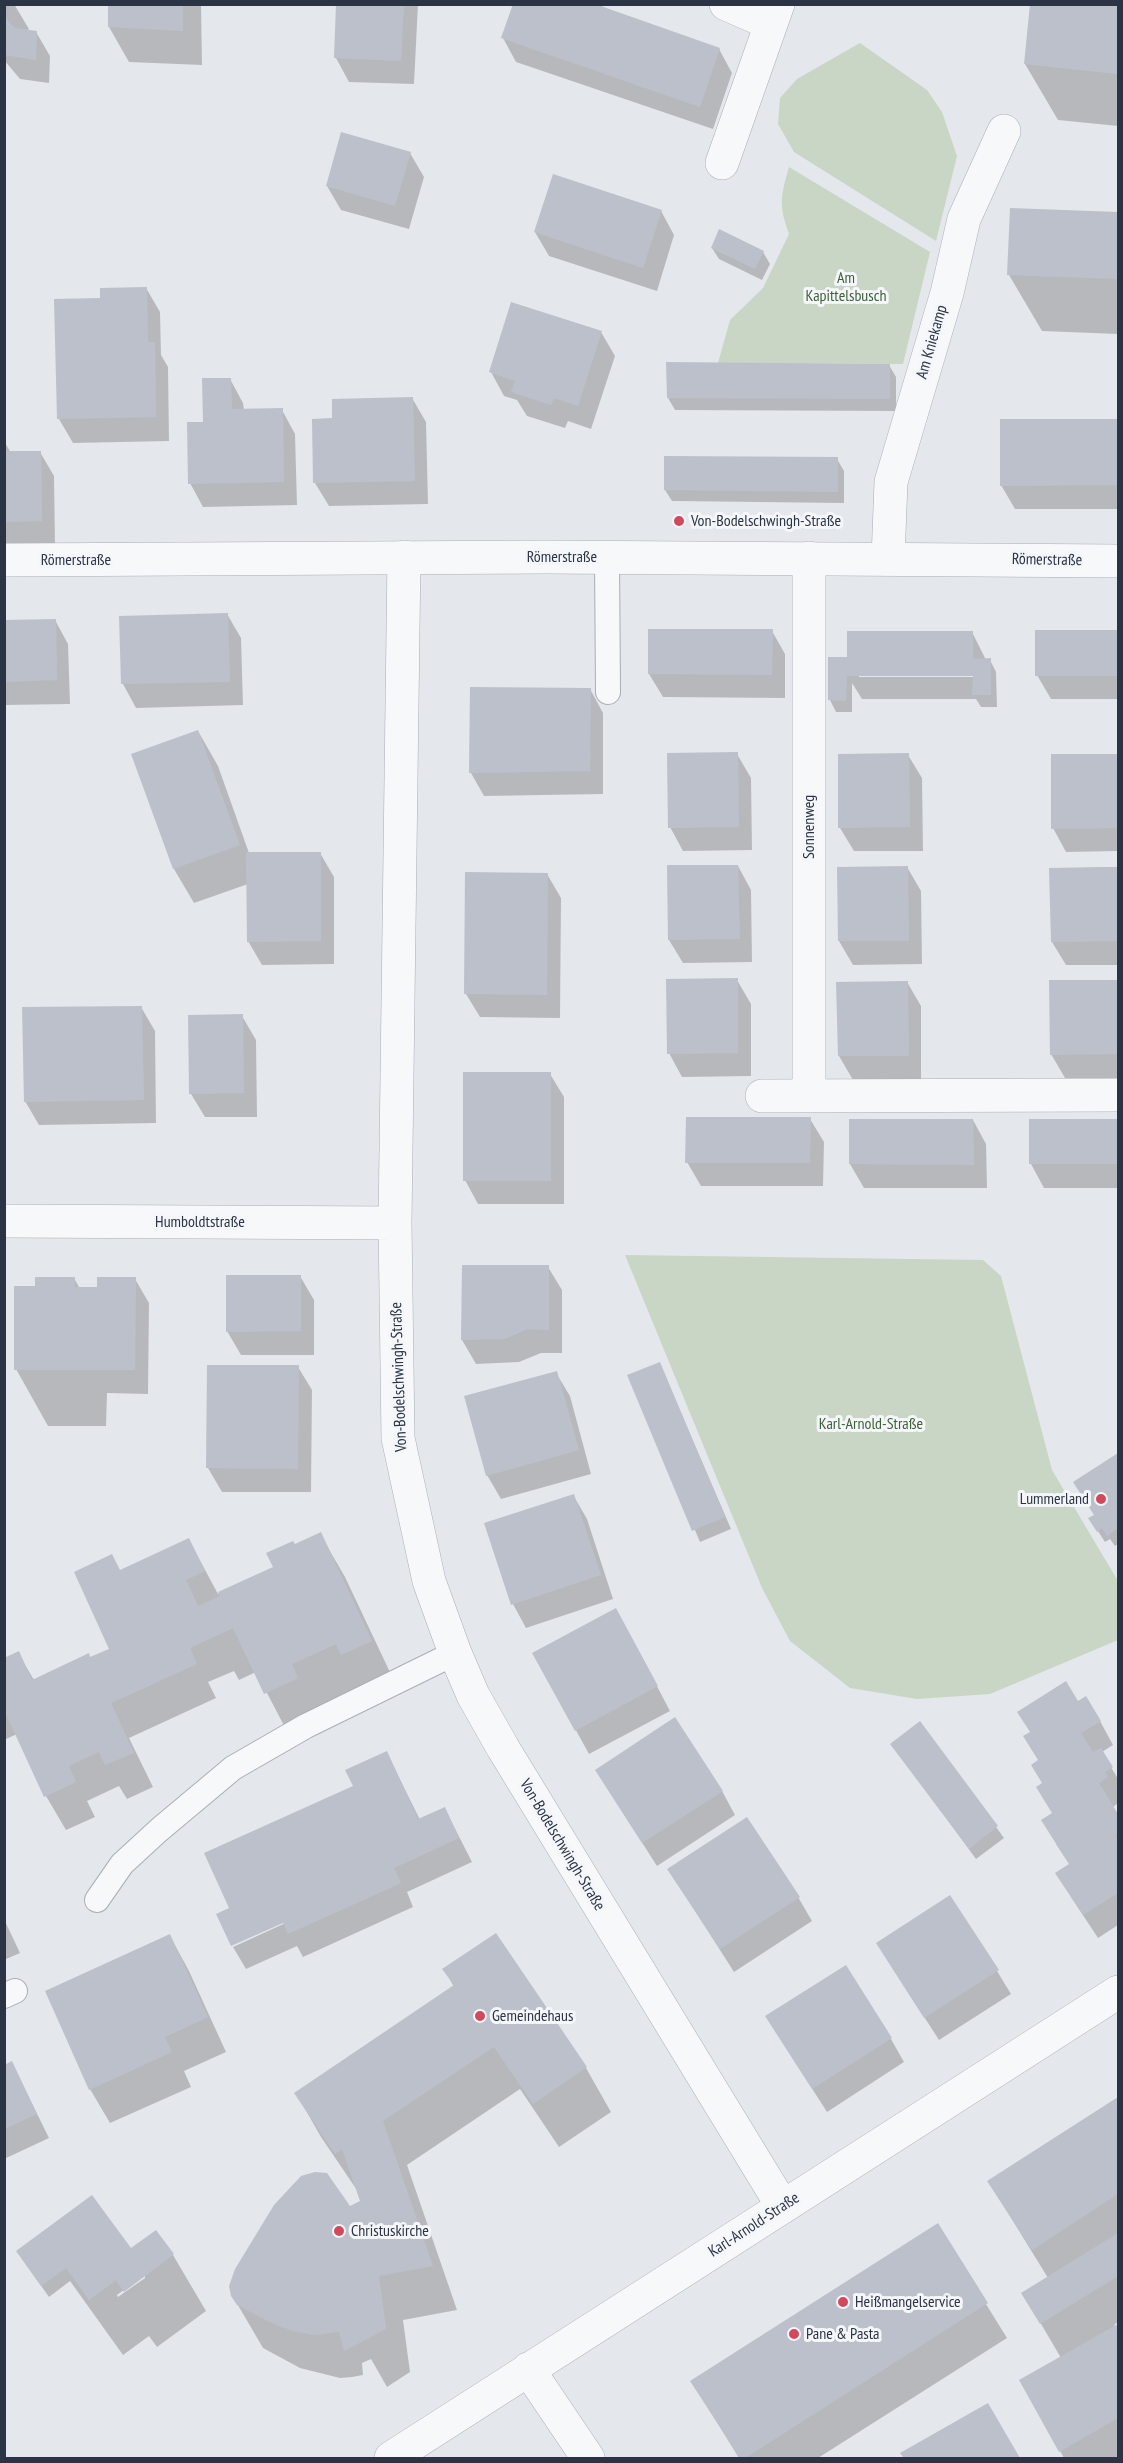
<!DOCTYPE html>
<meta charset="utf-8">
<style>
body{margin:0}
#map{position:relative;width:1123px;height:2463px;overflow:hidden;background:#e4e7ec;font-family:"PT Sans Narrow",sans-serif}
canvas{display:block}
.frame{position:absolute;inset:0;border:6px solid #2b3445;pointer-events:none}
</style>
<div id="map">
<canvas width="1123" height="2463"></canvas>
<div class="frame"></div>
</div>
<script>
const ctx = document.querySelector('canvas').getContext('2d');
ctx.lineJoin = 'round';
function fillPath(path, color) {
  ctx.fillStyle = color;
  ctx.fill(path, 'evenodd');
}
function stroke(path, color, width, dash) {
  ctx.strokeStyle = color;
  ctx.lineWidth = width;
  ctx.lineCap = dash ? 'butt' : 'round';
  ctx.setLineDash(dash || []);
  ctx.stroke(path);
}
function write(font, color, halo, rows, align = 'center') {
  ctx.font = font + ' "PT Sans Narrow",sans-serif';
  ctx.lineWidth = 6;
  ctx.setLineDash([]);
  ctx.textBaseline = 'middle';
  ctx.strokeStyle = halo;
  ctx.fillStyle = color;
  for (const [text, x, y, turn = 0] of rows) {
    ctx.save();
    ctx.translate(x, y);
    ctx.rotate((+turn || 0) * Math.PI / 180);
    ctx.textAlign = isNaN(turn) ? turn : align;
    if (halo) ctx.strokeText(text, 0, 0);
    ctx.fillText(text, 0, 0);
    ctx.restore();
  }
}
fillPath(new Path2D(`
 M860,43L927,90L942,112L957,156L936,241L794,152L778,124L780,98L797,79Z
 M789,167L930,252L903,364L718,363L730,320L763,288L789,234C779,205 780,198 789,167Z
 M625,1255L983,1260L1001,1276L1052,1470L1118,1581V1640L990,1694L917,1699L850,1688L790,1641L762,1588Z`), '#c9d6c5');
fillPath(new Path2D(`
 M4,4H14L29,29L26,31L36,32L50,56L49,83L20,79L4,60Z
 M110,4H201L202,65L129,62L109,27Z
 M338,4H418L414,84L349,82L336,58Z
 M514,4H601L605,11L719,49L732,73L713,129L516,62L503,38Z
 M1108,4L1118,6V126L1058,120L1025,64Z
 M410,153L424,177L409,229L341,210L327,186Z
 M1011,209L1118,214V334L1042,331L1009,275Z
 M661,211L674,235L657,291L549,256L535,232Z
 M712,248L763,252L770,264L762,280L719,259Z
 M146,288L160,312L161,355L168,367L169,441L73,443L59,419L102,299Z
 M601,332L615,356L591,429L568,421L565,428L527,416L517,400L504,396L491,372Z
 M889,365L896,377V411L675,410L668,398Z
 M230,379L243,403L244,411L282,410L295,434L297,505L203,507L190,483L205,424Z
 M412,398L426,422L428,504L329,506L315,483L334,420Z
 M1001,421H1118V509H1015L1001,485Z
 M4,441L11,453L40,452L54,476L55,545H4Z
 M837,459L844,471V503L672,501L665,490Z
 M227,614L241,638L243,705L136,708L123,684L121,618Z
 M55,620L68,644L70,704L4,705V621Z
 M772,631L785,654V698L663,697L649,674Z
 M1037,631L1118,632V699H1051L1037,675Z
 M972,632L986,660H990L996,672L997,707H981L976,699H862L852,683V712H836L830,700L848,659ZM859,674H977V677H859Z
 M590,689L603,713V794L484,796L471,773Z
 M198,731L218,766L249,853H320L334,877V964L262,965L248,941V884L194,903L174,869Z
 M737,754L751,778L752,850L683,851L670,827Z
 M908,755L922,778L923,851H854L840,828Z
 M1118,755V851L1066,852L1053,828L1052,756Z
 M738,866L751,890L752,962L683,963L669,940Z
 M907,867L921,891L922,964L853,965L839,941L838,869Z
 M1118,868V965H1066L1052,942L1051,869Z
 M547,874L561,898L560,1018L480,1017L466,994Z
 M737,980L751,1004V1076L682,1077L669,1053Z
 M1118,981V1078H1065L1051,1054V982Z
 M907,982L921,1006V1079L853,1080L839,1056L838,984Z
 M141,1007L155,1031L156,1123L39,1125L25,1101Z
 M242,1016L256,1040L257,1117H205L191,1094Z
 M550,1074L564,1097V1204H478L465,1180Z
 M810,1119L824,1142L823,1186H701L687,1162Z
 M973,1120L986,1144L987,1188H864L850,1164Z
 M1030,1120H1118V1188H1044L1031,1164Z
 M463,1267H548L562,1290V1353H541L519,1362L476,1364L462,1340Z
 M300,1276L314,1300V1355H241L227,1331Z
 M74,1278L80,1289H99L135,1279L149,1303L148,1394L107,1393L106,1426H48L16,1369L36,1288Z
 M660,1364L731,1529L700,1542L629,1376Z
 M298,1367L312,1390L311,1492H222L208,1468Z
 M556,1373L570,1396L591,1474L501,1499L487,1475Z
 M1118,1455V1544L1115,1546L1110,1539L1105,1542L1090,1519L1095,1516L1075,1483Z
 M573,1495L587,1519L613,1599L526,1628L513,1604Z
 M320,1534L345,1577L396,1685L361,1687L315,1708L322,1722L290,1737L256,1672L239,1680L234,1671L208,1682L216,1698L129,1738L153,1787L127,1799L119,1786L87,1801L95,1817L66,1830L46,1796L17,1734L4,1740V1659L18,1653L34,1680L111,1649L120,1571L189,1540L218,1594L275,1567L294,1546Z
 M629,1633L670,1711L589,1754L534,1654Z
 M1077,1703L1100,1721L1113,1745L1102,1752L1118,1779V1803L1113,1807L1118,1816V1925L1098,1938L1071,1897L1070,1865L1056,1844L1053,1814L1039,1761Z
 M920,1723L1004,1838L976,1859L892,1744Z
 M387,1753L420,1820L445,1809L472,1862L407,1892L413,1907L303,1957L297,1946L246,1969L233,1947L290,1921L231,1908Z
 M722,1791L735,1815L657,1866L611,1794Z
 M669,1870L798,1897L812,1921L734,1972Z
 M4,1919L20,1953L4,1960Z
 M496,1935L586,2068L611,2112L559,2147L520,2089L407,2165L457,2310L403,2320L410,2372L387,2387L371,2359L362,2363L363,2375L352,2377L340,2378L300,2368L263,2348L232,2295L362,2201L359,2193L321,2137L296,2093L454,1987L444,1969Z
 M170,1936L189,1971L226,2052L184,2071L191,2087L110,2123L90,2089Z
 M892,1967L997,1971L1011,1994L939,2040Z
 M891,2039L904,2062L827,2112L781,2040Z
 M12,2063L49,2138L4,2159V2067Z
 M1118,2099V2322L1114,2325L1116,2327L1118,2325V2458H1064L1021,2381L1061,2358L1023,2293L1048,2278L989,2182Z
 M937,2225L1007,2338L818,2458H739L692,2382Z
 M156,2232L173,2255L206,2311L157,2347L149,2336L123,2355L70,2281L49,2297L25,2263L131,2250ZM145,2274V2278L118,2297L117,2295Z
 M988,2405L1018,2458H905L903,2454Z`), '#0003');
fillPath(new Path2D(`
 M108,4H183V31L108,27Z
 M336,4H404L401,61L334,58Z
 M513,4H595L720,48L700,107L501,38Z
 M1030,4H1118V74L1024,64Z
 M4,17L15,28L37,31L36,60L4,55Z
 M341,132L411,152L395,206L326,186Z
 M553,174L662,210L643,268L534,232Z
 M1010,208L1118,212V279L1007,275Z
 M719,229L764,251L755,269L711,248Z
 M147,287L148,342H155L156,417L57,419L54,299L100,298V288Z
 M511,302L602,331L578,406L554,398L551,405L511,392L515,381L489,372Z
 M666,362L890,364V399L667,398Z
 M202,378H231L232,409L283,408L284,482L188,484L187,422H203Z
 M413,397L415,481L313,483L312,419L332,418V399Z
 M1000,419H1118V485L1000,486Z
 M4,451H41L42,521L4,522Z
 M664,456L838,457V492L664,490Z
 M228,613L230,682L121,684L119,616Z
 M56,619L57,680L4,682V620Z
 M648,629H773L772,675L648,674Z
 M1035,630H1118V676H1035Z
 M847,631H973V659L991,658V695H972L973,676H847L846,701L828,700V657H847Z
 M470,687L591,688L590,771L469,773Z
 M198,730L240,845L173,869L131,754Z
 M738,752L739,827L668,828L667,753Z
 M909,753L910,827L838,828V754Z
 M1051,754H1118V828L1051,829Z
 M246,852H321V941L247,942Z
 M667,865H738L740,939L668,940Z
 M908,866L909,941H838L837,867Z
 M1101,867H1118V941L1051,942L1049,868Z
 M465,872L548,873L547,995L464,994Z
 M738,978V1053L667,1054L666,979Z
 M1049,980H1118V1054L1050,1055Z
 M908,981L909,1056H838L836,982Z
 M142,1006L144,1100L24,1102L22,1007Z
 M243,1014L244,1093L189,1094L188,1015Z
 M463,1072H551V1181H463Z
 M686,1117H811L810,1163H685Z
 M849,1119H973L974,1165L849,1164Z
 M1029,1119H1118V1164H1029Z
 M462,1265H549V1330L527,1329L505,1339L461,1340Z
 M226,1275H301V1331L226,1332Z
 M35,1277H75V1287H97V1277H136L135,1370H14V1286H35Z
 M660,1362L725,1517L692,1531L627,1375Z
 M207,1365H299L298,1469L206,1468Z
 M557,1371L579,1450L486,1476L464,1396Z
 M1118,1453V1528L1107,1536L1102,1528L1097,1532L1088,1518L1094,1515L1073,1482Z
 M574,1494L601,1575L511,1605L484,1523Z
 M321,1532L372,1641L341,1655L336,1644L292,1664L298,1678L264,1694L233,1628L190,1648L197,1664L111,1703L134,1753L105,1765L99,1752L69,1766L76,1782L44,1797L4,1710V1658L19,1651L32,1680L89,1653L90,1657L109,1649L74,1572L112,1554L120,1570L189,1538L205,1571L186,1580L198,1606L220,1596L218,1592L273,1567L266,1553L293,1541L295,1544Z
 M616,1608L658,1686L575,1731L532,1653Z
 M1066,1681L1078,1701L1086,1696L1101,1721L1081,1733L1093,1752L1101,1748L1113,1767L1105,1772L1108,1777L1099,1783L1118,1814V1833L1115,1835L1118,1840V1893L1083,1915L1055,1873L1069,1864L1041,1820L1052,1813L1036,1787L1042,1783L1031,1765L1038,1760L1023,1736L1030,1732L1017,1712Z
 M675,1717L723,1791L642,1843L595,1770Z
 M920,1721L998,1826L969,1849L890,1744Z
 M387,1751L418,1819L445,1807L459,1838L394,1868L401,1883L288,1934L283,1923L231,1946L216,1914L229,1908L204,1853L353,1786L345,1770Z
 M747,1817L800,1897L720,1949L667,1869Z
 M950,1895L999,1970L924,2018L876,1943Z
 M496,1933L587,2067L533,2104L494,2047L383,2121L433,2266L379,2276L386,2329L344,2351L339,2332L314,2335L293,2331L274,2324L237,2305L231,2296L229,2286L235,2269L274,2205L301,2176L315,2172L327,2173L350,2206L360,2201L342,2149L335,2154L294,2093L454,1985L442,1969Z
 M170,1934L208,2017L165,2037L172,2052L89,2090L45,1991Z
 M846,1965L892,2038L812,2089L765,2016Z
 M12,2061L37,2114L4,2129V2065Z
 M1118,2097V2194L1032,2250L987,2181Z
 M92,2195L131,2248L156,2230L174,2254L124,2292L116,2280L89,2300L66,2268L41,2286L16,2251Z
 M938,2223L988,2303L745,2458H740L690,2381Z
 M1118,2233V2276L1040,2324L1021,2293Z
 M1118,2324V2418L1059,2452L1019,2380Z
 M988,2403L1020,2458H904L900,2453Z`), '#bbc0ca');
const service = new Path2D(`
 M607,557L608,692
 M97,1900L122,1864L159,1830L233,1768L306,1726L455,1653
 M4,1996L15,1991`);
const minor = new Path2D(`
 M726,4L770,23
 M722,163L778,4
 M404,557L395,1223L398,1438L429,1581L455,1653L473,1695L503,1748L783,2207
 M809,558V1096
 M888,559L891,482L947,293L964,219L1004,131
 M762,1096L1118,1095
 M4,1221L395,1223
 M528,2369L588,2458
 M391,2458L1118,1992`);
const tertiary = new Path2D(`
 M4,560L547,557L1118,561`);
stroke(service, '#a9aeb7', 26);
stroke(minor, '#a9aeb7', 34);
stroke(tertiary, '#a9aeb7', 34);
stroke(service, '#f7f8fa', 24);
stroke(minor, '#f7f8fa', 33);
stroke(tertiary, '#f7f8fa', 33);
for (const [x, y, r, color] of [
 [679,521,6,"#d1495b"],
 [1101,1499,6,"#d1495b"],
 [480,2016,6,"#d1495b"],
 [339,2231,6,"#d1495b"],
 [843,2302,6,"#d1495b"],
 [794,2334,6,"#d1495b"]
]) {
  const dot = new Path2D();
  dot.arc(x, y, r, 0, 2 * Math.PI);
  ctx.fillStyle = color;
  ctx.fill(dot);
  stroke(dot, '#f4f6f9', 2);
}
write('16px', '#3f6138', '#f4f6f9', [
 ["Am",846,278],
 ["Kapittelsbusch",846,296],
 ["Karl-Arnold-Straße",871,1424]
]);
write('16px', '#2b3445', '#f4f6f9', [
 ["Am Kniekamp",932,342,-74],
 ["Römerstraße",562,557],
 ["Römerstraße",76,560],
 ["Römerstraße",1047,560,1],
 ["Sonnenweg",809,827,-90],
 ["Humboldtstraße",200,1222],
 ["Von-Bodelschwingh-Straße",399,1377,-92],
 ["Von-Bodelschwingh-Straße",562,1845,59],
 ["Karl-Arnold-Straße",754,2225,-33]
]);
write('16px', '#2b3445', '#f4f6f9', [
 ["Von-Bodelschwingh-Straße",691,521],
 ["Lummerland",1089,1499,"right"],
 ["Gemeindehaus",492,2016],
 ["Christuskirche",351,2231],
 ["Heißmangelservice",855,2302],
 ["Pane & Pasta",806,2334]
], 'left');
</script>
